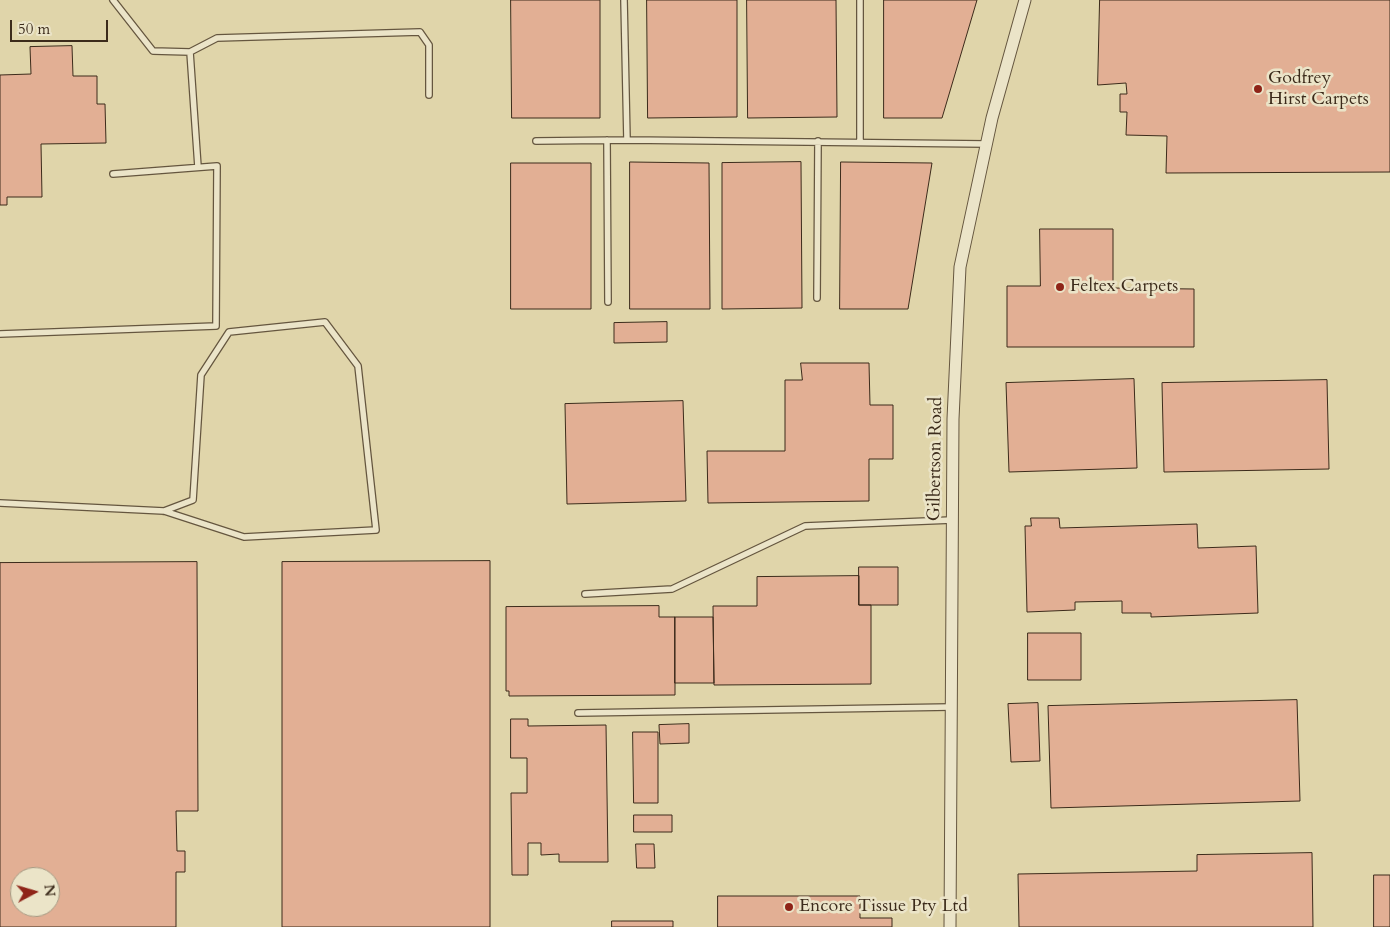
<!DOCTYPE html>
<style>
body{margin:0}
#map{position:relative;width:1390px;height:927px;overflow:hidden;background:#e0d5aa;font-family:Cardo,serif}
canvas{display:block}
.north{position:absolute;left:10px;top:867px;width:50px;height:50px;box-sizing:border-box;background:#ebe4c8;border:1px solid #a59a83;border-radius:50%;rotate:84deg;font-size:14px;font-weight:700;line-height:20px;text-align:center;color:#3c2b1b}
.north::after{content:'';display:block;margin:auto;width:18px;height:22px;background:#8f2418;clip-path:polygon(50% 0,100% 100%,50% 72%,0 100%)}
.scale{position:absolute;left:10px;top:20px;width:98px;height:22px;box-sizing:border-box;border:2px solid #3c2b1b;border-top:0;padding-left:6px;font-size:15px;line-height:18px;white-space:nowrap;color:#3c2b1b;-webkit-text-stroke:4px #ebe4c8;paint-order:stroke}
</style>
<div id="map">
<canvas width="1390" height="927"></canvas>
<div class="north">N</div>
<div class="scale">50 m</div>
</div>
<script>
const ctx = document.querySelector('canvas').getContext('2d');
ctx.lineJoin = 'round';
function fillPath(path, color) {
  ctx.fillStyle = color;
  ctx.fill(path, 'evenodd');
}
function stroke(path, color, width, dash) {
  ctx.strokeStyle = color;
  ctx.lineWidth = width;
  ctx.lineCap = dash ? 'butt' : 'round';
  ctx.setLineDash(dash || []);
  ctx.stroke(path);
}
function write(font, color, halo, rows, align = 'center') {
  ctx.font = font + ' Cardo,serif';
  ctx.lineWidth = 5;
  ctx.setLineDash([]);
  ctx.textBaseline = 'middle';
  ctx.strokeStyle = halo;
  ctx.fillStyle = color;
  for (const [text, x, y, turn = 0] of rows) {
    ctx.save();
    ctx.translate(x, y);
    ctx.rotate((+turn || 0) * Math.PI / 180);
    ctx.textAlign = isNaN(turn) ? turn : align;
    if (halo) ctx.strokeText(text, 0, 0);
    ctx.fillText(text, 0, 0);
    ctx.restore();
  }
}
const building = new Path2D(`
 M511,0H600V118H512Z
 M647,0H737V117L648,118Z
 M747,0H836L837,117L748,118Z
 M884,0H977L942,118H884Z
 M1100,0H1390V172L1166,173L1167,136L1126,135L1127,112H1120V94H1127L1126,83L1098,85Z
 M72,46L73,76H97V104H105L106,143L41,144L42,197H7V205H0V75L31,74L30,47Z
 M630,162L709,163L710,309H630Z
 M801,162L802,308L722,309V163Z
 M841,162L932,163L908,309H840Z
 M511,163H591V309H511Z
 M1040,229H1113V288L1194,289V347H1007V286H1040Z
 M667,322V342L614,343V323Z
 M801,363H869L870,405H893V459H869V501L708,503L707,451H785V380H802Z
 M1134,379L1137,468L1009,472L1006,383Z
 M1327,380L1329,469L1164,472L1162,383Z
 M683,401L686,501L567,504L565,404Z
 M1031,518H1059L1060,528L1197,524L1198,548L1256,546L1258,613L1151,617V613H1122V601L1075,602V610L1027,612L1025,526H1031Z
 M490,561V927H282V562Z
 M197,562L198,811H176L177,851H185V872H176V927H0V563ZM20,877H50V907H20Z
 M859,567H898V605H859Z
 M859,576V605H871V684L714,685L713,606H757V577Z
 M659,606V617H675V695L509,696V691H506V607Z
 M675,617H713L714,683H675Z
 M1028,633H1081V680H1028Z
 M1297,700L1300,801L1051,808L1048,706Z
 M1038,703L1040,761L1011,762L1008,704Z
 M511,719H528V726L606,725L608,862H559V854L541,855V843H528V875H512L511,793H527V758H511Z
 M689,724V743L660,744L659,725Z
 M633,732H658V803H634Z
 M634,815H672V832H634Z
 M636,844H654L655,868H637Z
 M1312,853L1313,927H1019L1018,874L1197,871V855Z
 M1374,875H1390V927H1374Z
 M718,896H860V918H892V927H718Z
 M612,921H673V927H612Z`);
fillPath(building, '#e2af94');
stroke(building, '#3c2b1b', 1);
const service = new Path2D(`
 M113,0L153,51L190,52L198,167
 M624,0L627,140L986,144
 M190,52L217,38L420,32L429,45V95
 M607,140L608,302
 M536,141L627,140
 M860,141V0
 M817,298L818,141
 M0,334L216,326L217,166L113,174
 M0,503L164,511L244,537L376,530L358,366L325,322L229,332L201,375L193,500L164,511
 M585,594L672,589L805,526L952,520
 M578,713L951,707`);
const minor = new Path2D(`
 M950,927L953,419L960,267L992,118L1025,0`);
stroke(service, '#65563f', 8);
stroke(minor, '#65563f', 13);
stroke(service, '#ebe4c8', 5.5);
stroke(minor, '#ebe4c8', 11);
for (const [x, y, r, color] of [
 [1258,89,5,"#8f2418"],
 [1060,287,5,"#8f2418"],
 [789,907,5,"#8f2418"]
]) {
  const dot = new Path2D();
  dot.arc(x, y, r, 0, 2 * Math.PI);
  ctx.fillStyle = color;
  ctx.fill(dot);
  stroke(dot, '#ebe4c8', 2);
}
write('18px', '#3c2b1b', '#ebe4c8', [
 ["Godfrey",1268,79],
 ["Hirst Carpets",1268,100],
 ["Feltex Carpets",1070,287],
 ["Encore Tissue Pty Ltd",799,907]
], 'left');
write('18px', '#3c2b1b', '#ebe4c8', [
 ["Gilbertson Road",936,459,-89]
]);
</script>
